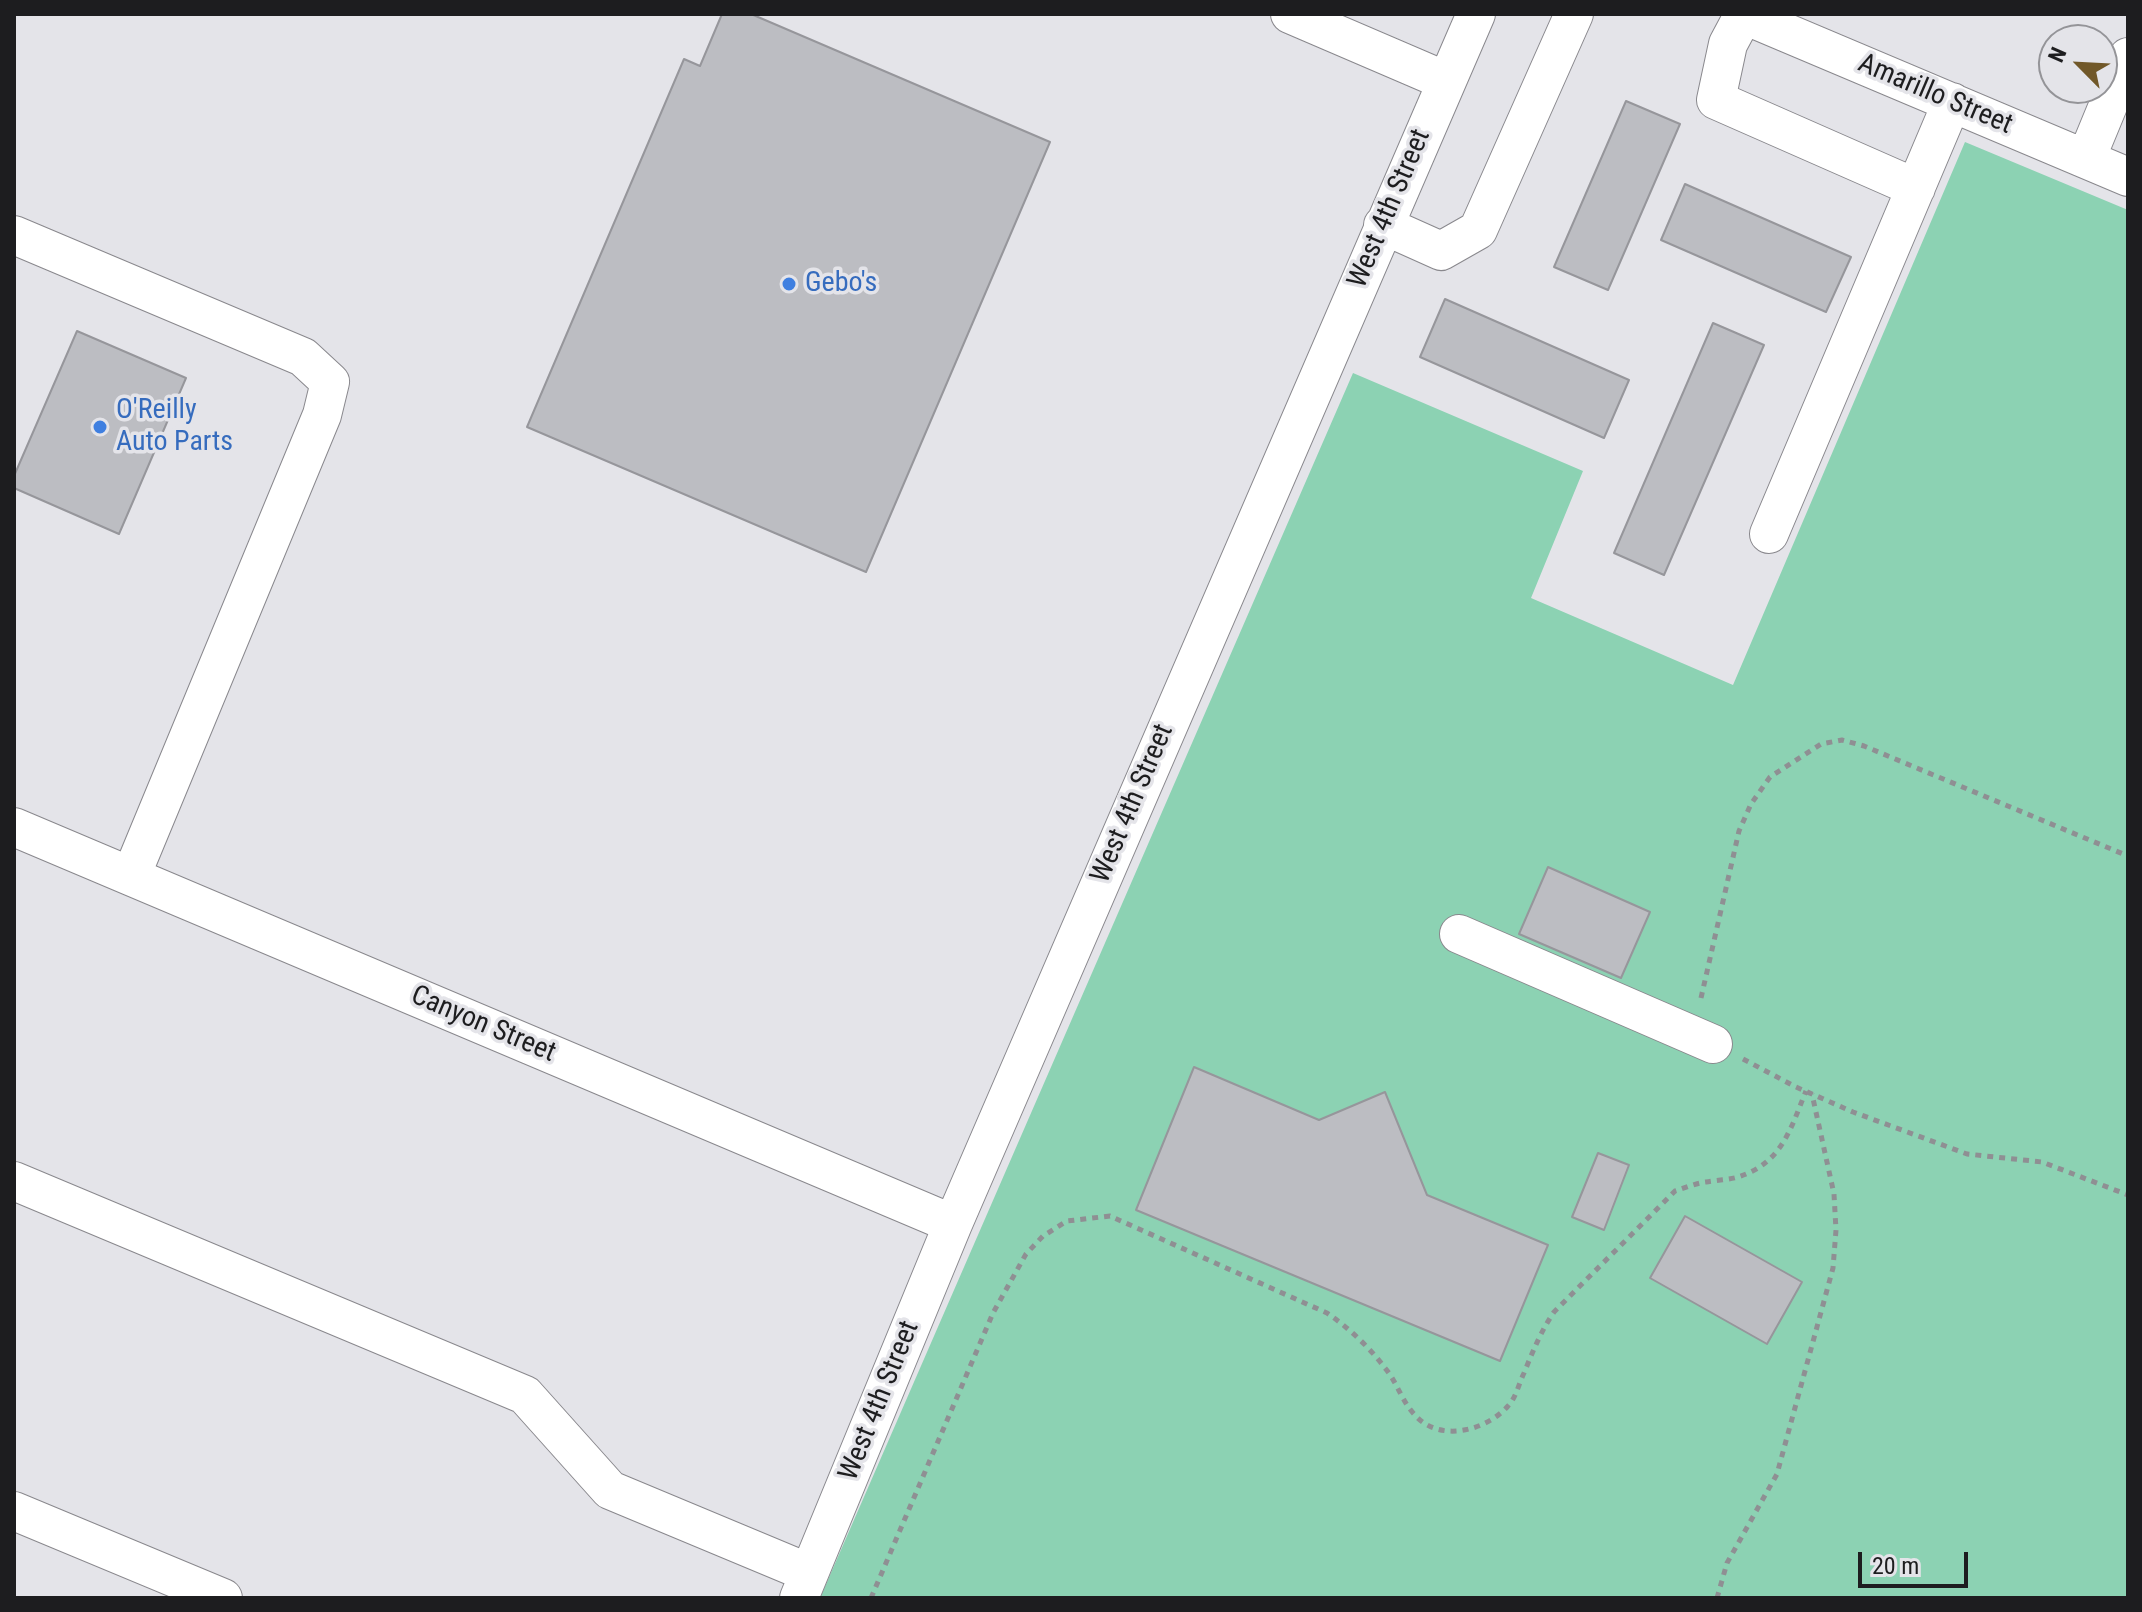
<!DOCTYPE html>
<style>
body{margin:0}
#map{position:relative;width:2142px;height:1612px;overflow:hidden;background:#e4e4e9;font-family:"Roboto Condensed",sans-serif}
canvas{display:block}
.frame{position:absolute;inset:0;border:16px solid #1d1d1f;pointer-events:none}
.north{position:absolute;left:2038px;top:24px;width:80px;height:80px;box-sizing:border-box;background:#e4e4e9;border:2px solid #949498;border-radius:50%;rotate:294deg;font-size:22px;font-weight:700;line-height:32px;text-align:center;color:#1d1d1f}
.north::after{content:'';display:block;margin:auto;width:28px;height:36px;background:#715829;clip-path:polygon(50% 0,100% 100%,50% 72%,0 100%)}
.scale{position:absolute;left:1858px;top:1552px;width:110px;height:36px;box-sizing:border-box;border:4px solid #1d1d1f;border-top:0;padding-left:10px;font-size:24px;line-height:28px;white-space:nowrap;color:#1d1d1f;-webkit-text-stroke:6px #e4e4e9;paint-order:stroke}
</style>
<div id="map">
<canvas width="2142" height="1612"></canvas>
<div class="frame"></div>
<div class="north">N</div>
<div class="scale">20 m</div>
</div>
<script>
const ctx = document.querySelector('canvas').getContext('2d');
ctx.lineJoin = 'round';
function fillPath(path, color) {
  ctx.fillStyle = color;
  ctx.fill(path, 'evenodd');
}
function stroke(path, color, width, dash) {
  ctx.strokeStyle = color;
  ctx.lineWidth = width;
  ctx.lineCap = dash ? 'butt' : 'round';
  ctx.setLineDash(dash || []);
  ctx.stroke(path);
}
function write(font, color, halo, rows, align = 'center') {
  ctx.font = font + ' "Roboto Condensed",sans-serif';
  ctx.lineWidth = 7;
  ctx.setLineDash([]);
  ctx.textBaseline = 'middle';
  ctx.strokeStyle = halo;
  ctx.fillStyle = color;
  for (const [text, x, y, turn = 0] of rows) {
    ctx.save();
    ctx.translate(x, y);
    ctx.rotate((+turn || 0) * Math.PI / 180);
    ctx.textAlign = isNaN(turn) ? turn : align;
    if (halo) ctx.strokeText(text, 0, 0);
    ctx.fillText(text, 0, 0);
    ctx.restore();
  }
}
fillPath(new Path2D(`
 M1965,142L2128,210V1598H820L1353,373L1583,471L1531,598L1733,685Z`), '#8cd2b3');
const building = new Path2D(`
 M722,14H751L1050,142L866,572L527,427L684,59L700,66Z
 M1626,101L1680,124L1608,290L1554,267Z
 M1685,184L1851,257L1826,312L1661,240Z
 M1445,299L1629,380L1604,438L1420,357Z
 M1713,323L1764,345L1664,575L1614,553Z
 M77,331L186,378L119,534L14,488V476Z
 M1548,867L1650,912L1621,978L1519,934Z
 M1194,1067L1319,1120L1385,1092L1427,1195L1548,1245L1500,1361L1136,1210Z
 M1598,1153L1629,1165L1604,1230L1572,1217Z
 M1685,1216L1802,1282L1767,1344L1650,1278Z`);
fillPath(building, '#bcbdc2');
stroke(building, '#96969b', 2);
const minor = new Path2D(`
 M1290,14L1446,81
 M1742,14L2128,177
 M1744,14L1728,44L1716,100L1916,188
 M2086,159L2128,57
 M1383,225L1441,251L1478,230L1574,14
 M14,235L303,357L330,382L322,415L131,876
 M1769,534L1952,102
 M14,827L953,1224
 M1459,934L1713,1044
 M14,1181L525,1395L610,1490L809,1573
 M14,1511L223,1598
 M799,1598L953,1224L1476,14`);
stroke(minor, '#89888d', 40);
stroke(new Path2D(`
 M1701,998L1739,831L1751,804L1770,777L1821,744L1842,740L1864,746L2128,856
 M1743,1059L1796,1087L1853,1112L1967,1154L2042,1162L2128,1195
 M871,1598L993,1313L1026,1254L1043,1236L1067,1221L1110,1216L1327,1313C1349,1328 1369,1347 1385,1368C1397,1382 1402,1402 1415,1415C1439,1443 1486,1431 1508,1406C1516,1398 1519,1383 1524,1373C1533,1351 1541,1331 1554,1312L1675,1191C1685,1188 1696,1183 1706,1182C1716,1180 1728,1180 1738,1177C1782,1163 1790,1130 1806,1091
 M1717,1598L1727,1563L1777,1474L1833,1268L1836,1230L1834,1194L1812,1094`), '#8f8f93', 5, [6, 6]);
stroke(minor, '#fff', 38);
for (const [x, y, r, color] of [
 [789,284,8,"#3f7fe0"],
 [100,427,8,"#3f7fe0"]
]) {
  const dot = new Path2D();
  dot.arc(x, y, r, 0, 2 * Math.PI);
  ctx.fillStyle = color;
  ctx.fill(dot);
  stroke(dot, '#e4e4e9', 3);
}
write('28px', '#1d1d1f', '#e4e4e9', [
 ["Amarillo Street",1935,95,23],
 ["West 4th Street",1390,209,-67],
 ["West 4th Street",1133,804,-67],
 ["Canyon Street",483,1025,23],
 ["West 4th Street",880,1401,-68]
]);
write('28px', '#366cbe', '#e4e4e9', [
 ["Gebo's",805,284],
 ["O'Reilly",116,411],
 ["Auto Parts",116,443]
], 'left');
</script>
